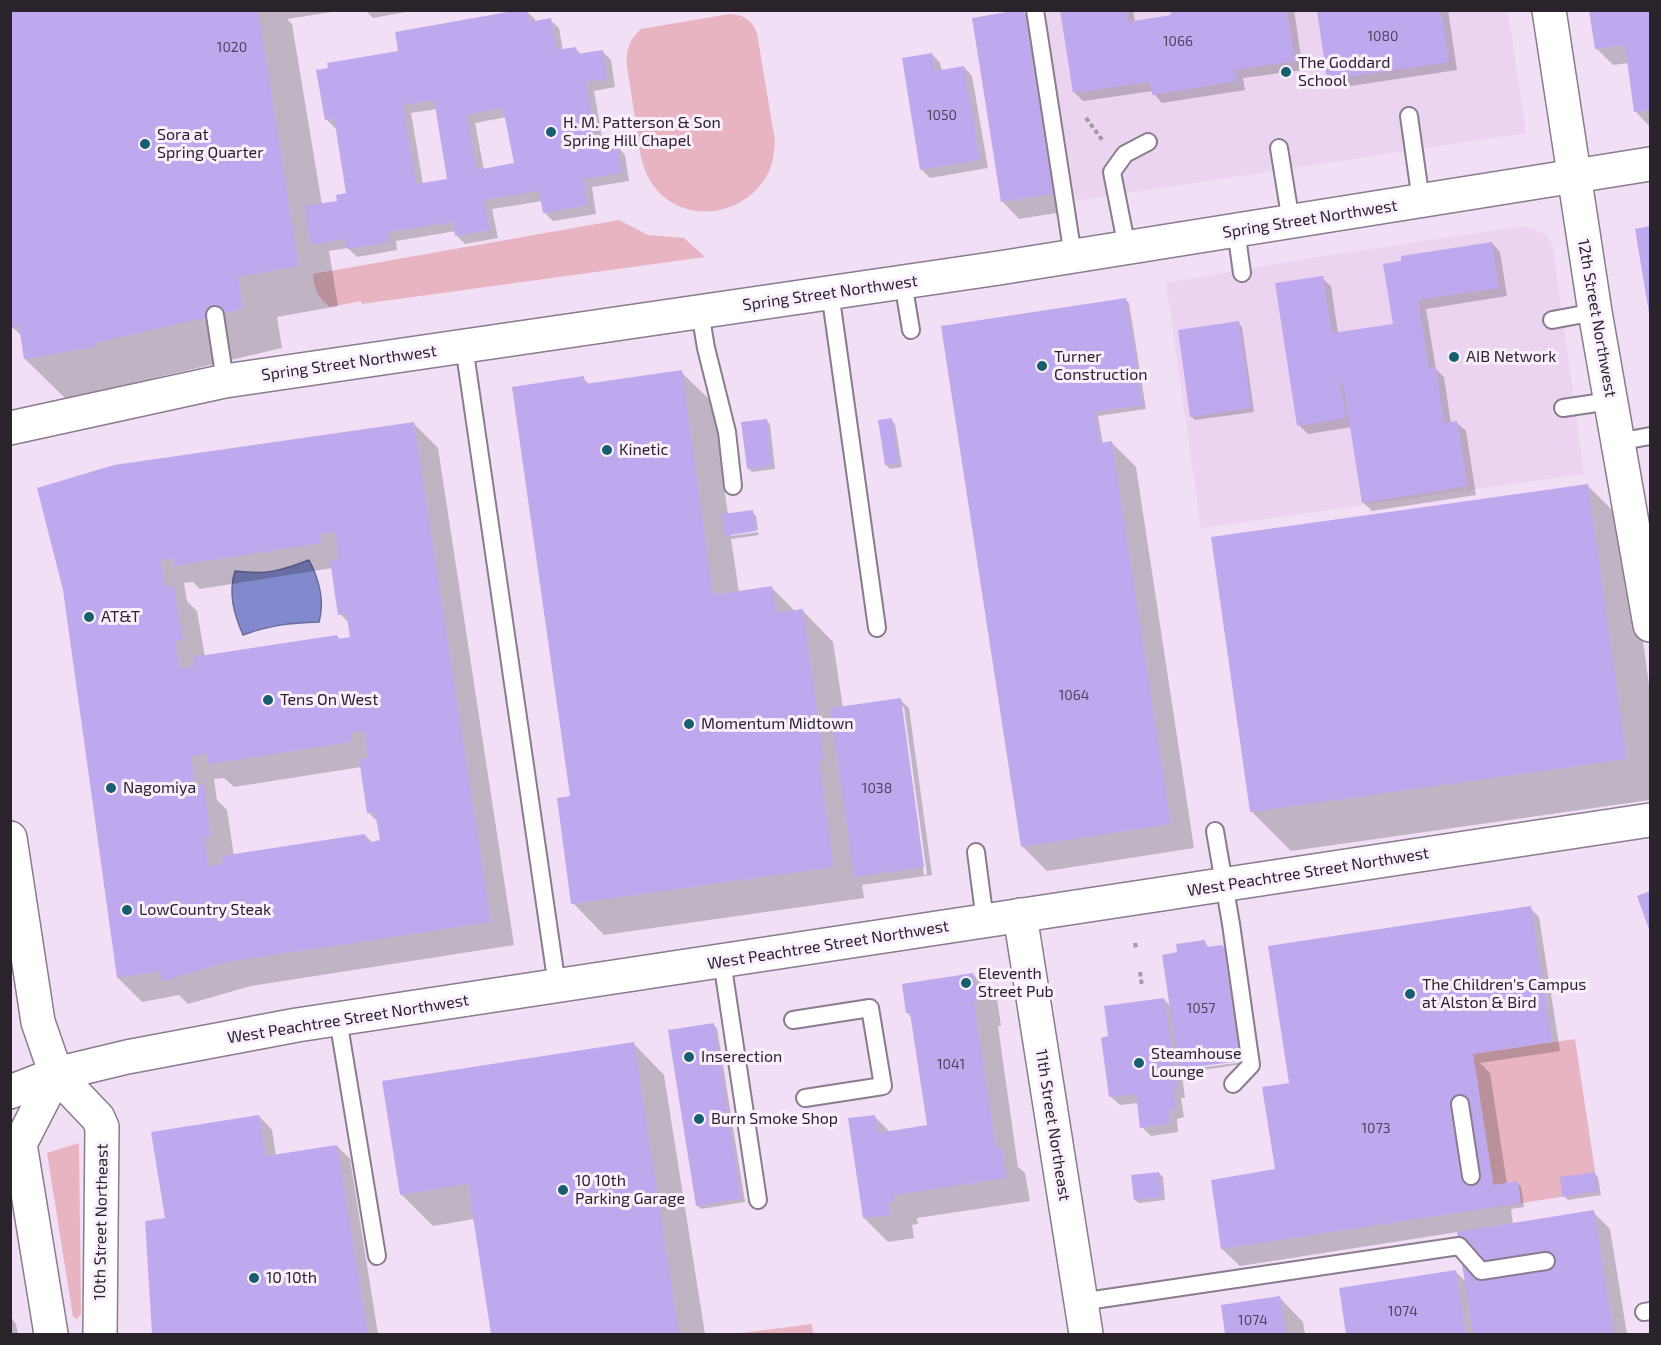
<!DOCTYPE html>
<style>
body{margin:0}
#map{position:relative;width:1661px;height:1345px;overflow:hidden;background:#f1e0f5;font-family:"Exo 2",sans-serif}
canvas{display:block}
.frame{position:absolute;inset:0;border:12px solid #2a232b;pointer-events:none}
</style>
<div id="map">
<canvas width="1661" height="1345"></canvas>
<div class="frame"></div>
</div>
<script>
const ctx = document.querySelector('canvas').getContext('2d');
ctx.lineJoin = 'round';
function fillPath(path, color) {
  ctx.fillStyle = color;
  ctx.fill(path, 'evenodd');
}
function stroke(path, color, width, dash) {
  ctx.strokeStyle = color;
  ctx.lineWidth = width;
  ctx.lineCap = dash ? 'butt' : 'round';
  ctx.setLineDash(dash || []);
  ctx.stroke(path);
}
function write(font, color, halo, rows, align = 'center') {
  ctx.font = font + ' "Exo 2",sans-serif';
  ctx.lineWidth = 6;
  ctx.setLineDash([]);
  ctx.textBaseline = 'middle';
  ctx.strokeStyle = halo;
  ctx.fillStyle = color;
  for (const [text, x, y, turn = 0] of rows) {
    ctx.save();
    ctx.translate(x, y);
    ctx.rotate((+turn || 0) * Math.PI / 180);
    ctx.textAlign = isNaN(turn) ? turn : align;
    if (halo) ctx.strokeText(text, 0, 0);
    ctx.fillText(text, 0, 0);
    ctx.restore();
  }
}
fillPath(new Path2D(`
 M1045,11H1508L1526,133L1074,201Z
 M1524,226L1538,231L1548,236L1553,247L1584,474L1201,528L1166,283L1324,256Z`), '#ead4f0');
fillPath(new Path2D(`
 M729,14C743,14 752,20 757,33L775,141C774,153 773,166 766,177C741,219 678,225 651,182C640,165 639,144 636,125C633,105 630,85 627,66C626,49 629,40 641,29Z
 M619,220L648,235L684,238L705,257L362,304L361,301L330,307C318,298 314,289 313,274Z
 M1575,1039L1598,1191L1497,1207L1473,1054Z
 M79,1143L81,1314L77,1319L73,1317L47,1153Z
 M812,1324L813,1334H733Z`), '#e9b4c2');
const water = new Path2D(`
 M309,560C319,579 325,600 319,622C289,623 271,625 243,635C234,614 228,594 235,571C266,575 281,571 309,560Z`);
fillPath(water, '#828acd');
stroke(water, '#686b9c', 1.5);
fillPath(new Path2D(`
 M10,10H333L332,12L287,19L292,24L322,205L339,202L348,195L337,128H335L326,119L399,52L526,11L535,19V22L550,20L559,28L563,51L576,49L582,55L602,51L611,60L615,87L594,91L604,149L617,146L625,155L629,181L592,187L596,214L553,221L544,212L542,201L492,209L498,238L465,244L456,235V231L396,241L397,250L357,257L348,248L329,251L338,306L277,317L282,348L133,383L134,386L65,398L25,359L22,336L12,327ZM437,109L449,180L423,184L411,113ZM507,117L516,164L484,170L475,123Z
 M365,10H417L373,18Z
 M1062,10H1133L1135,22L1202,10H1294L1303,70L1243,78L1245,90L1162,103L1154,94L1153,91L1083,101L1075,93Z
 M1318,10H1448L1457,70L1337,88L1329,80Z
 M1590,10H1650V127L1636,112L1629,63L1613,65L1596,48Z
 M1023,11L1040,29L1069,211L1019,219L1002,201Z
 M932,54L940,63L942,71L964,67L972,76L988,168L930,178L921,169Z
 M1650,228V311L1637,230Z
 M1492,243L1500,252L1507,296L1426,309L1436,369L1444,377L1451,424L1457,423L1466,431L1476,495L1372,511L1363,502L1352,427L1308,434L1299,425L1322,278L1331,286L1338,333L1394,325L1385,265Z
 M1125,299L1129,303L1146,409L1098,416L1103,444L1112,443L1136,467L1194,848L1047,871L1022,846L942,327Z
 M1238,323L1242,327L1254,412L1195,420L1191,416Z
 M681,372L713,403L728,515L752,512L756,516L758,530L731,533V536L758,532L759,535L731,539L739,592L772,588L795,611L802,610L833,642L843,708L900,700L909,708L932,875L862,885L864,898L604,935L573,903L571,797L583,378L590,385ZM901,707H904L927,874L924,875Z
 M766,420L770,424L775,469L752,472L748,468Z
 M891,420L895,424L902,467L890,469L886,465Z
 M414,424L438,448L514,945L251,986L188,1004L179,995L142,1002L118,978L65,590ZM333,568L340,614L349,623L351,639L341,640L337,636L205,657L197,611L187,601L184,583L193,582L200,589ZM361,767L368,812L378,822L381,842L373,843L365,835L234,856L227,810L217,800L214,779L224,778L234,787Z
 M1587,485L1627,525L1650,692V800L1291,851L1252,812Z
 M1530,908L1539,917L1560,1051L1480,1063L1490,1073L1507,1184L1517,1183L1521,1187L1524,1207L1511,1209L1513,1224L1593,1212L1610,1229L1627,1334H1348L1341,1289L1456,1272L1467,1283L1458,1232L1240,1266L1222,1249L1212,1181L1277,1171L1292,1084Z
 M1205,942L1209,948L1222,946L1226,950L1242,1059L1181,1067L1185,1098H1181L1184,1117L1177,1119L1178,1132L1151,1136L1142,1127L1138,1103L1120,1105L1111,1097L1110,1038L1164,999L1171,1007L1179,954Z
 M973,974L997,999L1001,1026H998L1018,1167L1025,1173L1030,1201L917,1218L918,1224L912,1225L914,1238L888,1242L864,1218L874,1116L890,1132L929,1127L913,1018L907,1013Z
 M713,1025L717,1028L745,1202L701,1209L697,1205Z
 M633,1043L664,1075L705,1334H492L474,1219L433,1226L401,1194Z
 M1243,1062V1064L1184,1073L1182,1070Z
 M259,1116L272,1130L276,1156L337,1146L350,1159L378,1334H154L147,1222L167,1219Z
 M1159,1173L1163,1177L1165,1200L1139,1203L1135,1200Z
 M1594,1173L1598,1177L1601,1195L1568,1200L1564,1196Z
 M1279,1297L1303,1322L1305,1334H1227L1222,1306Z
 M10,1316L16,1324L18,1334H10Z`), '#0003');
fillPath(new Path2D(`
 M10,10H258L299,266L238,277L243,309L95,343V347L24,359L19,326L11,327L10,325Z
 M519,10H527L529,22L551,18L557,50L576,47L577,54L603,50L607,79L586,82L597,148L617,145L622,173L584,179L588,205L543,213L539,191L484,200L490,230L455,236L453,222L388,232L389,242L347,249L345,239L311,245L304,206L337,201L336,195L346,193L334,118L325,120L316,70L328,68L327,63L398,51L395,32ZM434,100L447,179L416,184L403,105ZM503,108L514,163L477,170L467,115Z
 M1019,10H1024L1053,194L1001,202L972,18Z
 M1060,10H1127L1128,22L1171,15L1170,10H1287L1295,61L1235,70L1237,81L1152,95L1150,82L1073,93Z
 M1317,10H1441L1449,62L1327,80Z
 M1589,10H1650V110L1634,112L1625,45L1595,49Z
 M932,53L935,71L964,66L980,160L920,170L902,58Z
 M1650,226V313H1649L1635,229Z
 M1492,242L1499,288L1418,300L1429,368L1436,367L1444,423L1457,421L1468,486L1362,503L1343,382L1340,383L1346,418L1297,426L1275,283L1323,276L1332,333L1393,324L1383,264L1401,261V256Z
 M1126,298L1143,405L1095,412L1100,443L1112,441L1171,824L1021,847L941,326Z
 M1239,321L1251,408L1190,417L1178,330Z
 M682,370L713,595L772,586L776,613L803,609L824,760L819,761L834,867L571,904L557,798L570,796L512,387L584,376L585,384Z
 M892,418L899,463L885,465L878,420Z
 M767,419L772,466L747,469L741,422Z
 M414,422L491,922L227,962L163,981L159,971L117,978L63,590L37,488L114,465ZM335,532L339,559L330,561L338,615L346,613L350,637L338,639L337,635L193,657L194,666L180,668L175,641L183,640L174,586L165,587L161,560L173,558L174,566L321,543L320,534ZM364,731L368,758L359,759L367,813L375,812L380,840L367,843L365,834L221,856L223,864L208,866L204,838L211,837L204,784L195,786L191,756L207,753L208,764L351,742V733Z
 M1588,484L1627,759L1250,812L1211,537Z
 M753,510L756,531L725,536L722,514Z
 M901,698L924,867L854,877L830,708Z
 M1650,891V932L1637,896Z
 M1531,906L1552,1042L1473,1054L1493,1185L1518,1181L1521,1203L1221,1249L1211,1180L1275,1169L1262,1087L1289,1083L1268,946Z
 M1205,940L1206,947L1223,945L1240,1061L1179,1069L1162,955L1177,952L1176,944Z
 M973,973L978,1002H974L996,1149L1002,1148L1006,1178L894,1195L895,1201L888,1202L891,1215L863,1218L848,1118L875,1115L878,1133L927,1125L910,1013H906L902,984Z
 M1164,998L1178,1089L1173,1090L1176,1109L1169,1110L1170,1124L1140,1128L1136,1094L1109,1097L1101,1038L1108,1036L1104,1006Z
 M714,1023L741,1199L696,1206L668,1030Z
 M634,1042L679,1334H491L468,1184L400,1195L382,1081Z
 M259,1115L266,1156L337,1145L368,1334H152L145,1221L165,1218L151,1132Z
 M1159,1172L1162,1197L1134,1200L1131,1175Z
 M1595,1172L1598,1191L1562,1197L1560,1177Z
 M1594,1210L1614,1334H1473L1457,1232Z
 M1456,1270L1466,1334H1346L1339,1288Z
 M1280,1296L1286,1334H1225L1221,1305Z`), '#bfa9ee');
const service = new Path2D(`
 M1035,10L1073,256
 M1409,116L1421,201
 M1279,148L1291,222
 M1236,230L1242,273
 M1127,248L1112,172L1125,154L1148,142
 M903,282L911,330
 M830,292L877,628
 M700,312L706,348L727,432L733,486
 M215,315L225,381
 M1552,320L1595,312
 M464,346L557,986
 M1563,408L1610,401
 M1618,442L1650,436
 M1215,831L1231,924L1251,1065L1233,1084
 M976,852L985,921
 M722,961L758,1200
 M338,1019L377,1256
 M793,1020L870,1008L883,1086L805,1098
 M1460,1104L1471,1176
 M1080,1302L1459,1246L1481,1271L1546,1261
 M1644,1312L1650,1311`);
const minor = new Path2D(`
 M1549,10L1595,312L1650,625
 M1020,915L1086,1334`);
const secondary = new Path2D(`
 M10,428L225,381L999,268L1650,164
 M10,838L38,1022L56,1074L98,1118L102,1127L100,1334
 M10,1092L56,1074L127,1057L297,1025L1650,820
 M51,1334L20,1144L56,1074`);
stroke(service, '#8a7b8e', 20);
stroke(minor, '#8a7b8e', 36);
stroke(secondary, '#8a7b8e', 36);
stroke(new Path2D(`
 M1086,118L1103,141
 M1135,943L1136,948
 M1140,972L1142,986`), '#a598a8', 4, [4.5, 3]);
stroke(service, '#fff', 16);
stroke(minor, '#fff', 33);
stroke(secondary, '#fff', 33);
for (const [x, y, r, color] of [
 [1286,72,6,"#175f6f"],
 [551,132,6,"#175f6f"],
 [145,144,6,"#175f6f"],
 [1454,357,6,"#175f6f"],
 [1042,366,6,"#175f6f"],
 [607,450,6,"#175f6f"],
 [89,617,6,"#175f6f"],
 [268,700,6,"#175f6f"],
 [689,724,6,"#175f6f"],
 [111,788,6,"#175f6f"],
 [127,910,6,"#175f6f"],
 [966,983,6,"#175f6f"],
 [1410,994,6,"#175f6f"],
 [689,1057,6,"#175f6f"],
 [1139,1063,6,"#175f6f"],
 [699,1119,6,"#175f6f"],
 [563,1190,6,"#175f6f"],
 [254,1278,6,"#175f6f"]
]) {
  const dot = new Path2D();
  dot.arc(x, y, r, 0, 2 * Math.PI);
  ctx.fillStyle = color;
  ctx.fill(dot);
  stroke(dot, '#faf0fd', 2);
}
write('14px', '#4f445c', null, [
 ["1080",1383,36],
 ["1066",1178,41],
 ["1020",232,47],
 ["1050",942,115],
 ["1064",1074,695],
 ["1038",877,788],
 ["1057",1201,1008],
 ["1041",951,1064],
 ["1073",1376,1128],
 ["1074",1403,1311],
 ["1074",1253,1320]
]);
write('16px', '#2a232b', '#faf0fd', [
 ["The Goddard",1298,63],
 ["School",1298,81],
 ["H. M. Patterson & Son",563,123],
 ["Spring Hill Chapel",563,141],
 ["Sora at",157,135],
 ["Spring Quarter",157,153],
 ["Turner",1054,357],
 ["Construction",1054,375],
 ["AIB Network",1466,357],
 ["Kinetic",619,450],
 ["AT&T",101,617],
 ["Tens On West",280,700],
 ["Momentum Midtown",701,724],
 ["Nagomiya",123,788],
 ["LowCountry Steak",139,910],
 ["Eleventh",978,974],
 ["Street Pub",978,992],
 ["The Children's Campus",1422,985],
 ["at Alston & Bird",1422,1003],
 ["Steamhouse",1151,1054],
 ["Lounge",1151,1072],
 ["Inserection",701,1057],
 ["Burn Smoke Shop",711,1119],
 ["10 10th",575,1181],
 ["Parking Garage",575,1199],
 ["10 10th",266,1278]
], 'left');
write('16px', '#2a232b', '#faf0fd', [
 ["Spring Street Northwest",1310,219,-9],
 ["Spring Street Northwest",830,293,-8],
 ["12th Street Northwest",1597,318,80],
 ["Spring Street Northwest",349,363,-8],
 ["West Peachtree Street Northwest",1308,872,-9],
 ["West Peachtree Street Northwest",828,945,-9],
 ["West Peachtree Street Northwest",348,1019,-9],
 ["11th Street Northeast",1053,1125,81],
 ["10th Street Northeast",101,1222,-89]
]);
</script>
